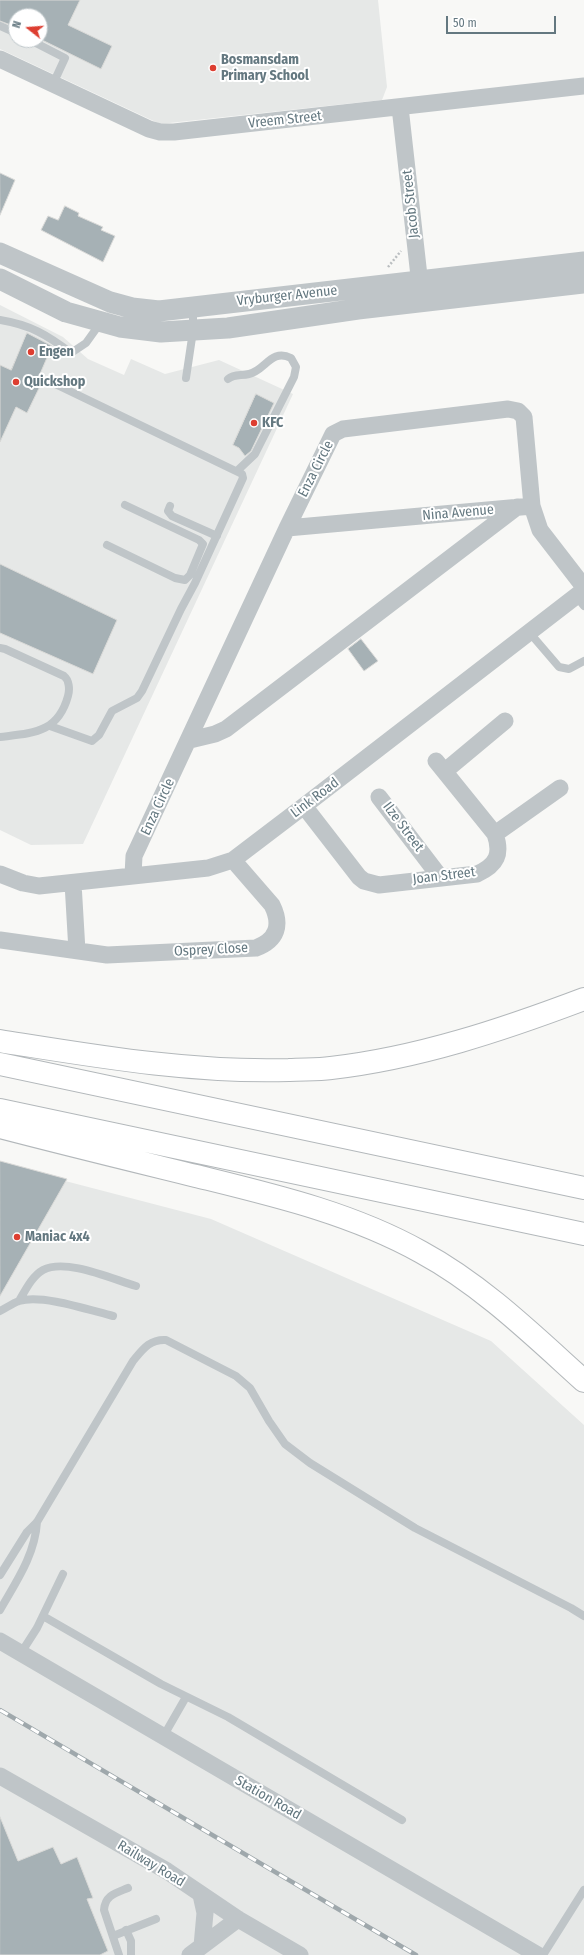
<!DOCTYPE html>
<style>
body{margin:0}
#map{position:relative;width:584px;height:1955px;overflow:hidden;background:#f8f8f6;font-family:"Fira Sans Condensed",sans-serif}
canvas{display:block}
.north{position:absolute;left:8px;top:8px;width:40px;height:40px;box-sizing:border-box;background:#fff;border:1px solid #c1c9cc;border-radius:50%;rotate:287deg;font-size:11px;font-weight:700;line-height:16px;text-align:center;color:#647880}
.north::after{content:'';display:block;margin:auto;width:14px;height:18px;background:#dd3e31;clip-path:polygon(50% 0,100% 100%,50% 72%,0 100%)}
.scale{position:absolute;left:446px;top:16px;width:110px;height:18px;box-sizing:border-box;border:2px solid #647880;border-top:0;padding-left:5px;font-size:12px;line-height:14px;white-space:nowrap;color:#647880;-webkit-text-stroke:3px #fff;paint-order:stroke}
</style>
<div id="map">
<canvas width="584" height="1955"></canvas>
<div class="north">N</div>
<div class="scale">50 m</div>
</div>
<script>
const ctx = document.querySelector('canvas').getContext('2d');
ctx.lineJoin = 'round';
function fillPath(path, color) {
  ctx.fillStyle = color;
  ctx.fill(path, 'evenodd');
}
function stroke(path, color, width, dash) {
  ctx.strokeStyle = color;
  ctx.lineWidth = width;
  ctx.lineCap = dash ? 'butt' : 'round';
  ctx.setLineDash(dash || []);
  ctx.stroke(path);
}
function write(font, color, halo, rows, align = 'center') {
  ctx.font = font + ' "Fira Sans Condensed",sans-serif';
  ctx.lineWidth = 4;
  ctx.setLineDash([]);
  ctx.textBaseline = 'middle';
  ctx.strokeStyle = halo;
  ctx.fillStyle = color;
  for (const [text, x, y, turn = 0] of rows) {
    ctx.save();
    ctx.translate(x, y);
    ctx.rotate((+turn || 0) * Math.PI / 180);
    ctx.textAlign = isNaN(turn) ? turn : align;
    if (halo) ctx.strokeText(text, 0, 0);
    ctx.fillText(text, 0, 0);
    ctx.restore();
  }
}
fillPath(new Path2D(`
 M0,0H378L387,87L382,100L160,124L0,49ZM16,16H40V40H16Z
 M0,305L63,337L88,359L124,375L131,359L165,374L219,360L293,394L83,844L31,845L0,830Z
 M0,1164L211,1219L491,1341L584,1425V1955H0Z`), '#e6e8e7');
const building = new Path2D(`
 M0,0H80L68,25L112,46L101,69L40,39V16H16V27L0,21Z
 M0,173L15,180L0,215Z
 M65,206L79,213L78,216L103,227L101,230L115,236L103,262L41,230L48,216L58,220Z
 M27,333L52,346L37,381L42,382L27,413L16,407L0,442V365L11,370Z
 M256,394L274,403L251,451L245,456L239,448L233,445Z
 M0,564L117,620L93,674L0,633Z
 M361,639L378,661L364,671L348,649Z
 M0,1161L67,1179L0,1296Z
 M0,1817L18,1861L53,1847L61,1864L77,1857L93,1898L87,1899L108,1951L100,1955H0Z`);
fillPath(building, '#a6b1b5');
stroke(building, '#dadad8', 1);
const motorway = new Path2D(`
 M0,1041C95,1056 192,1073 289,1070C303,1069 317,1070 331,1068C418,1058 502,1030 584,999
 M0,1064L584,1188
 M0,1110L584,1234
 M0,1127C65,1144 131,1160 196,1176C273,1195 351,1213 421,1252C482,1285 533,1335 584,1381`);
stroke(motorway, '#b3b8bb', 24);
stroke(new Path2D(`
 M388,267L401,251`), '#babec0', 2.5, [2, 2]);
stroke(new Path2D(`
 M0,26L16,33
 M30,40L65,58L53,84
 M0,320C31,325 47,335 71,353L86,343L101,322
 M186,378L193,331V308
 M228,379C234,374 241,376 249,374C265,371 271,348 291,358L296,367L294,377L258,448L255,454L237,471
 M170,506L168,511L172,516L217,536
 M107,545L175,578L185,580L190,575L203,544L199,540L125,505
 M576,596L584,606
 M529,632L559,667L569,669L584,661
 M0,648L5,649L64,676C69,680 70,689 68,696C58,733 33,733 0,737
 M50,726L92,741L99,735L112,711L137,698L142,691L181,609L195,583L243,478L242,474L53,383
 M19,1301C25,1291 32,1276 43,1270C66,1258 112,1279 136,1286
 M0,1311C6,1308 13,1303 19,1301C42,1294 89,1310 113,1316
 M0,1575L27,1532L37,1522L133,1361C143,1349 150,1339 166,1340L236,1376L250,1388L269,1421L285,1444L310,1463L415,1528L571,1608L584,1616
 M0,1610C16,1582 35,1555 37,1522
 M43,1616L161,1684L228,1717L402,1820
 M21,1653L37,1628L63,1574
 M163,1737L186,1697
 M126,1930L131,1941V1955
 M113,1936L156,1919
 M119,1955L104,1910C105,1895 116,1893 128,1888
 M543,1955L584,1890`), '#bfc5c8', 8);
stroke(new Path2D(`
 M0,59L149,129L160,132H174L584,86
 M400,107L421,294
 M287,528L532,506L540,530L584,587
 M190,740L215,734L226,729L517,507
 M445,771L505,721
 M379,797L440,877
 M304,806L359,877L364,881L379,885L477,874C497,865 502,854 495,834L436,761
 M495,834L560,788
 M0,874L23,883L39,886L208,868L233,860L304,806L584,590
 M133,875L134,856L287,528L333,434L343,429L508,409L518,411L524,417L532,506
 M73,883L77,951
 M0,940L107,955L256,948C277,940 282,925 272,905L233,860
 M0,1641L538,1955
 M0,1776L167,1871L238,1919L300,1955
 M201,1895L205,1913L202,1946
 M190,1955L238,1919`), '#bfc5c8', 17);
stroke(new Path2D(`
 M0,253L110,302L132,308L159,311L584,262
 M0,279L66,312L120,327L161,332L228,328L358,309L584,283`), '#bfc5c8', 21);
stroke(motorway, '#fff', 22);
const rail = new Path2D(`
 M0,1710L416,1955`);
stroke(rail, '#9fa8ac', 4.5);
stroke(rail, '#fff', 3, [9]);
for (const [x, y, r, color] of [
 [213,68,4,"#dd3e31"],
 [31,352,4,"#dd3e31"],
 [16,382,4,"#dd3e31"],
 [254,423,4,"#dd3e31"],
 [17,1237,4,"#dd3e31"]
]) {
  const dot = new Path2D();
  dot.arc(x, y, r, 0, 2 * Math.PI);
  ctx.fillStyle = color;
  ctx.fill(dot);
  stroke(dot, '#fff', 1.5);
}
write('bold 14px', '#647880', '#fff', [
 ["Bosmansdam",221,60],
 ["Primary School",221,76],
 ["Engen",39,352],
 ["Quickshop",24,382],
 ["KFC",262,423],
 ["Maniac 4x4",25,1237]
], 'left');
write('14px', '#647880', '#fff', [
 ["Vreem Street",285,120,-6],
 ["Jacob Street",411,204,-96],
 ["Vryburger Avenue",287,296,-6],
 ["Enza Circle",316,469,-63],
 ["Nina Avenue",458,513,-5],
 ["Link Road",315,798,-37],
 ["Enza Circle",158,807,-65],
 ["Ilze Street",403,827,53],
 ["Joan Street",444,876,-7],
 ["Osprey Close",211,950,-3],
 ["Station Road",268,1798,30],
 ["Railway Road",151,1864,31]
]);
</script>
